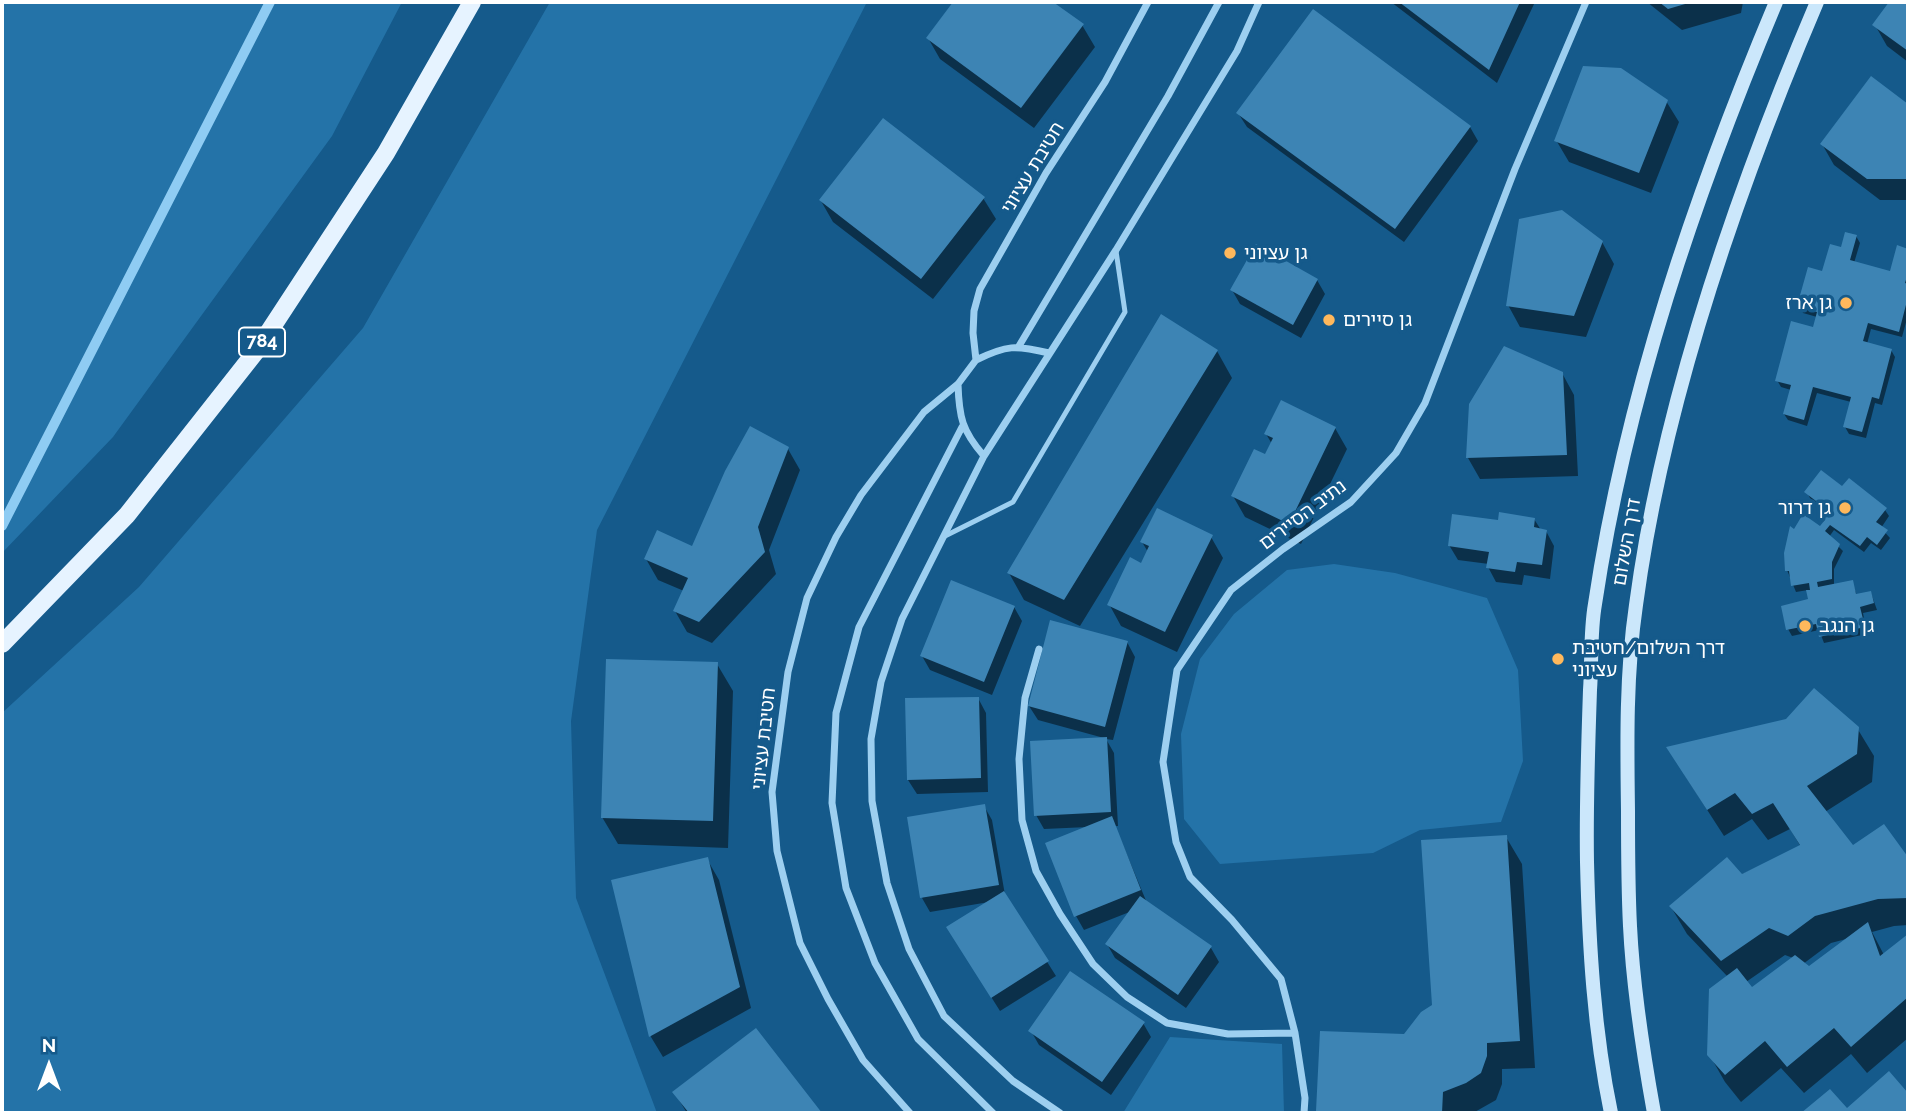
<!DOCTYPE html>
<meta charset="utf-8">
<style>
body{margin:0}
#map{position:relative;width:1910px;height:1115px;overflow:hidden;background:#155a8b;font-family:Raleway,sans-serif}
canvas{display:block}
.frame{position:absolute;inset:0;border:4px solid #fff;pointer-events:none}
.north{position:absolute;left:14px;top:1031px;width:70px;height:70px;-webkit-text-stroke:5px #155a8b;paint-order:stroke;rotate:0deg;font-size:19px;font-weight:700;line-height:28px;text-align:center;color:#fff}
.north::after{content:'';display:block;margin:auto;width:24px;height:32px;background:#fff;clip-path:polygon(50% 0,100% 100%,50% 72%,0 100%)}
</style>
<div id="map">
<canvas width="1910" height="1115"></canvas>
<div class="frame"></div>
<div class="north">N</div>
</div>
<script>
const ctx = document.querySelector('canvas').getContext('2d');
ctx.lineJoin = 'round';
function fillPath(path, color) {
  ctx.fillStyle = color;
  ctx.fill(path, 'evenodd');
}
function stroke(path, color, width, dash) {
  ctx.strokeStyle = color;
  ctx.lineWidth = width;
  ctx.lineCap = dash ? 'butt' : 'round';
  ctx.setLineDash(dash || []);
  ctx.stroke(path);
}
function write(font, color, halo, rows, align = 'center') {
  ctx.font = font + ' Raleway,"Noto Sans Hebrew",sans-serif';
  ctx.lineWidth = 7;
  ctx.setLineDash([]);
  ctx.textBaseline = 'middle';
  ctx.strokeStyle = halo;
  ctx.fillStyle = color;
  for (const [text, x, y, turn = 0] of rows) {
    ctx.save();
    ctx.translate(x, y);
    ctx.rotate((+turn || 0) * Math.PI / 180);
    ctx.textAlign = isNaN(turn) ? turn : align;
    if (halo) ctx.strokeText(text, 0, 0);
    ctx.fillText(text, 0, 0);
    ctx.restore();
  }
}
fillPath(new Path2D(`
 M2,2H402L332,136L113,437L2,553Z
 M550,2H867L597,530L571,721L576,898L657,1113H2V713L139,587L363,328Z
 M1334,564L1395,573L1487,598L1518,670L1523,761L1501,822L1420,830L1373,853L1220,864L1184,819L1181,734L1200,659L1234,614L1287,570Z
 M1170,1037L1282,1044L1284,1113H1123Z`), '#2473a8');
fillPath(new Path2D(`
 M955,2H1050L1082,25L1095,47L1034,128L940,59L928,38Z
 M1391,2H1535L1497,83Z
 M1647,2H1743L1741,13L1682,30Z
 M1891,2H1908V62L1887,46L1875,25Z
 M1871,79L1908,106V200H1880L1834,165L1822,144Z
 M1666,101L1679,122L1651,193L1569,162L1556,140Z
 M1238,113L1470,127L1478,141L1404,242L1247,127Z
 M983,198L996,219L933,299L833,222L821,201Z
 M1856,236L1860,243L1854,263L1891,273L1898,248L1908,250V315L1902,337L1871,329L1867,344L1891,350L1895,357L1882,405L1875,403L1866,438L1849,434L1845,427L1851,402L1817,393L1807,426L1788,420L1784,414L1791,390L1781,387L1777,380L1814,329L1817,317L1803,313L1799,306L1842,249Z
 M1602,242L1614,264L1586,337L1520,327L1508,305Z
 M1317,280L1325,294L1301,338L1240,304L1232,290Z
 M1217,351L1232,378L1080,626L1024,600L1009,573Z
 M1562,373L1574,395L1578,476L1480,479L1468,458L1471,405Z
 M1335,428L1347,449L1301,544L1245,517L1233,496L1266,457L1272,444L1266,434Z
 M788,449L800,470L769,550L776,574L712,643L687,632L675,611L684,591L658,580L646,559L693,548Z
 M1842,488L1885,510L1889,516L1881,528L1890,538L1881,550L1871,543L1864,552L1834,530L1829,537L1843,551L1834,569V585L1852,582L1857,596L1871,593L1877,610L1863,613L1867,634L1824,643L1819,630L1792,636L1788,629L1810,601L1808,590L1796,592L1787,570L1795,531L1820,528L1829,512L1810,498L1807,492Z
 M1534,519L1541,530L1546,531L1554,546L1550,579L1524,575L1522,585L1496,582L1488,567L1489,564L1458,560L1449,545L1499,522Z
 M1211,537L1223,558L1177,652L1121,626L1109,604L1142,565L1148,552L1142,542Z
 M1014,607L1022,621L992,695L930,670L922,656Z
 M1127,642L1135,657L1113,740L1106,739L1114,753L1118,826H1115L1147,903L1211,948L1219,962L1186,1008L1115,958L1107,944L1132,911L1084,930L1076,916L1088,827L1044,829L1036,815L1104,738L1038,720L1029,706Z
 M717,664L733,691L728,848L618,844L602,817Z
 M978,698L986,713L988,792L917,794L908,780Z
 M1857,728L1874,756L1872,782L1825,812L1852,848L1883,827L1908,859V925L1894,926L1872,932L1884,955L1908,936V1038L1867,1073L1851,1054L1804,1093L1781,1068L1741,1102L1725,1082L1709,1054L1728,977L1687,934L1671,907L1801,847L1790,829L1768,840L1752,819L1724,836L1684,774ZM1850,938L1809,968L1803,964L1831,943ZM1785,955L1793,958L1752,990L1746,982Z
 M984,806L992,820L1005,895L1056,976L1000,1011L956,941L989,902L930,912L922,898Z
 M1506,837L1522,864L1535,1068L1502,1069V1084L1496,1100L1473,1113H1320L1318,1111L1405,1036L1433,1006Z
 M707,859L719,880L751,1008L663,1057L651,1037L613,882Z
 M1143,1023L1151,1037L1111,1095L1039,1045L1031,1031Z
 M756,1031L819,1113H687L674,1092Z
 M1889,1074L1908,1096V1113H1804L1830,1091L1847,1111Z`), '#0007');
stroke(new Path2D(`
 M2,526L270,2`), '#8fccf3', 10);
fillPath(new Path2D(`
 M953,2H1053L1084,24L1021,108L926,38Z
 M1399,2H1520L1489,70Z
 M1659,2H1692L1668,9Z
 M1889,2H1908V51L1872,25Z
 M1313,9L1471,126L1395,229L1236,113Z
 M1583,66L1621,68L1668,100L1639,173L1554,141Z
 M1871,76L1908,104V179H1867L1820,144Z
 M883,118L985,197L921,279L819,200Z
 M1562,210L1603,241L1574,316L1506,306L1519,219Z
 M1845,232L1857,235L1850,260L1890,271L1897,245L1908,249V273L1905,283L1908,284V297L1899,332L1868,323L1863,341L1892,349L1879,399L1872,397L1862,432L1843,427L1851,397L1813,387L1804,420L1783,414L1791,385L1775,381L1791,321L1813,327L1817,312L1797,306L1808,267L1822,271L1830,244L1841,247Z
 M1256,244L1318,279L1293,325L1230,290Z
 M1161,314L1218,350L1064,600L1007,573Z
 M1504,346L1563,372L1567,455L1466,458L1469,404Z
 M1281,400L1336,427L1289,524L1231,496L1254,449L1265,454L1273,438L1264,434Z
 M750,426L789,447L758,527L765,552L699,622L673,611L688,578L644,559L657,530L692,546L725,471Z
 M1821,470L1842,486L1849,478L1887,508L1876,522L1888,530L1877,545L1867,537L1860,546L1830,525L1825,531L1840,544L1832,562V579L1817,582L1818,587L1853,580L1856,594L1871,591L1874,603L1860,607L1865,627L1819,637L1816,624L1786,630L1781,606L1808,599L1806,590H1810L1809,583L1791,586L1789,571H1785L1784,553L1790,526L1794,529L1803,514L1820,526L1824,521L1821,518L1828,510L1804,492Z
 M1157,508L1213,535L1165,632L1107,605L1130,557L1141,563L1149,546L1140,542Z
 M1499,512L1535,518L1534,527L1547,530L1542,565L1517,562L1515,572L1486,568L1489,552L1448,546L1452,514L1498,520Z
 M951,580L1015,606L984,682L920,656Z
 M1050,620L1128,641L1105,727L1028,706Z
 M606,659L718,662L713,821L601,818Z
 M1814,688L1859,727L1857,754L1807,786L1853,845L1884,824L1908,857V898L1878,899L1815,916L1788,936L1769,928L1721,961L1669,906L1727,857L1742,874L1800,845L1773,803L1752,814L1735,793L1707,810L1666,747L1786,719Z
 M979,697L981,778L907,780L905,698Z
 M1107,737L1111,812L1034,816L1030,741Z
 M985,804L999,885L920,898L907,817Z
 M1112,816L1141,890L1074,917L1045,843Z
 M1507,835L1520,1041L1487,1043V1056L1481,1073L1466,1083L1443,1092L1442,1113L1316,1111L1320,1031L1404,1034L1421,1012L1432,1005L1421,840Z
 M708,857L740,987L649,1037L611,880Z
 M1004,891L1049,961L991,998L946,927Z
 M1140,896L1212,946L1178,995L1105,944Z
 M1868,922L1880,956L1908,934V997L1851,1047L1834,1028L1787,1067L1765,1041L1725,1075L1707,1055L1709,989L1737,968L1752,987L1795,955L1809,966Z
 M1070,971L1145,1022L1102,1082L1028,1031Z
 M756,1028L822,1113H689L672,1092Z
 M1889,1071L1908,1093V1113H1801L1830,1089L1847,1108Z`), '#3d84b4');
stroke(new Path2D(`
 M945,536L1013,502L1125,312L1116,251`), '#9dcff0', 5);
stroke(new Path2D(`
 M1019,346L1168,96L1219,2
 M976,360C1007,345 1015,345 1049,353
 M958,384C959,417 962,431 984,456
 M962,427L859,627L836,713L832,803L846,888L875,963L918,1039L993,1113
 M1039,649L1025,698L1019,759L1022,820L1036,871L1060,914L1093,964L1127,997L1167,1023L1228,1034L1295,1033
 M910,1113L863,1060L828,999L800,943L777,851L772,792L788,672L807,598L836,537L861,495L924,412L958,384L976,360L973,333L974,311L980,289L1046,173L1105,82L1148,2
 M1060,1113L1013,1081L944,1016L909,949L887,883L872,801L871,739L881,682L902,619L984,456L1116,250L1237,51L1259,2
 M1304,1113L1305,1098L1295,1033L1281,979L1232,920L1190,877L1176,842L1163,762L1177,670L1231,590L1283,549L1351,502L1396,453L1425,403L1515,169L1586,2`), '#9dcff0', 7);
stroke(new Path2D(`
 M1611,1113C1594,1031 1589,946 1587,862C1586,805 1588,748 1590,690C1592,662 1590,632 1595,604C1626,396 1695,195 1776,2
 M1654,1113C1643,1052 1633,988 1630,926C1628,887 1628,849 1628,811C1627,742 1626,673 1636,605C1663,402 1737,190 1817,2`), '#cbe7fb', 14);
stroke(new Path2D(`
 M2,644L127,515L257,350L386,153L472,2`), '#e6f3ff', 18);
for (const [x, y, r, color] of [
 [1230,253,7,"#ffb85c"],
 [1846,303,7,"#ffb85c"],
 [1329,320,7,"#ffb85c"],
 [1845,508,7,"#ffb85c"],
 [1805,626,7,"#ffb85c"],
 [1558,659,7,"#ffb85c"]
]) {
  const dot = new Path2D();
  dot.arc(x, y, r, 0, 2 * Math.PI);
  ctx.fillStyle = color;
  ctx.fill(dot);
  stroke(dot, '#155a8b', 2.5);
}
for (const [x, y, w] of [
 [262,342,46]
]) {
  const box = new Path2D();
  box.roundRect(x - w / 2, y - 14.5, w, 29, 5);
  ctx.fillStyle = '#155a8b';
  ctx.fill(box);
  stroke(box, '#fff', 2);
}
write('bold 18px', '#fff', null, [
 ["784",262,342]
]);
write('19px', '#fff', '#155a8b', [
 ["חטיבת עציוני",1033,168,-59],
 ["נתיב הסיירים",1303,515,-37],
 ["דרך השלום",1627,542,-80],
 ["חטיבת עציוני",764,739,-84]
]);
write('19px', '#fff', '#155a8b', [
 ["גן עציוני",1244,253],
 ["גן ארז",1832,303,"right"],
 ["גן סיירים",1343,320],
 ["גן דרור",1831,508,"right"],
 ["גן הנגב",1819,626],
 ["דרך השלום/חטיבת",1572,648],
 ["עציוני",1572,670]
], 'left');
</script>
